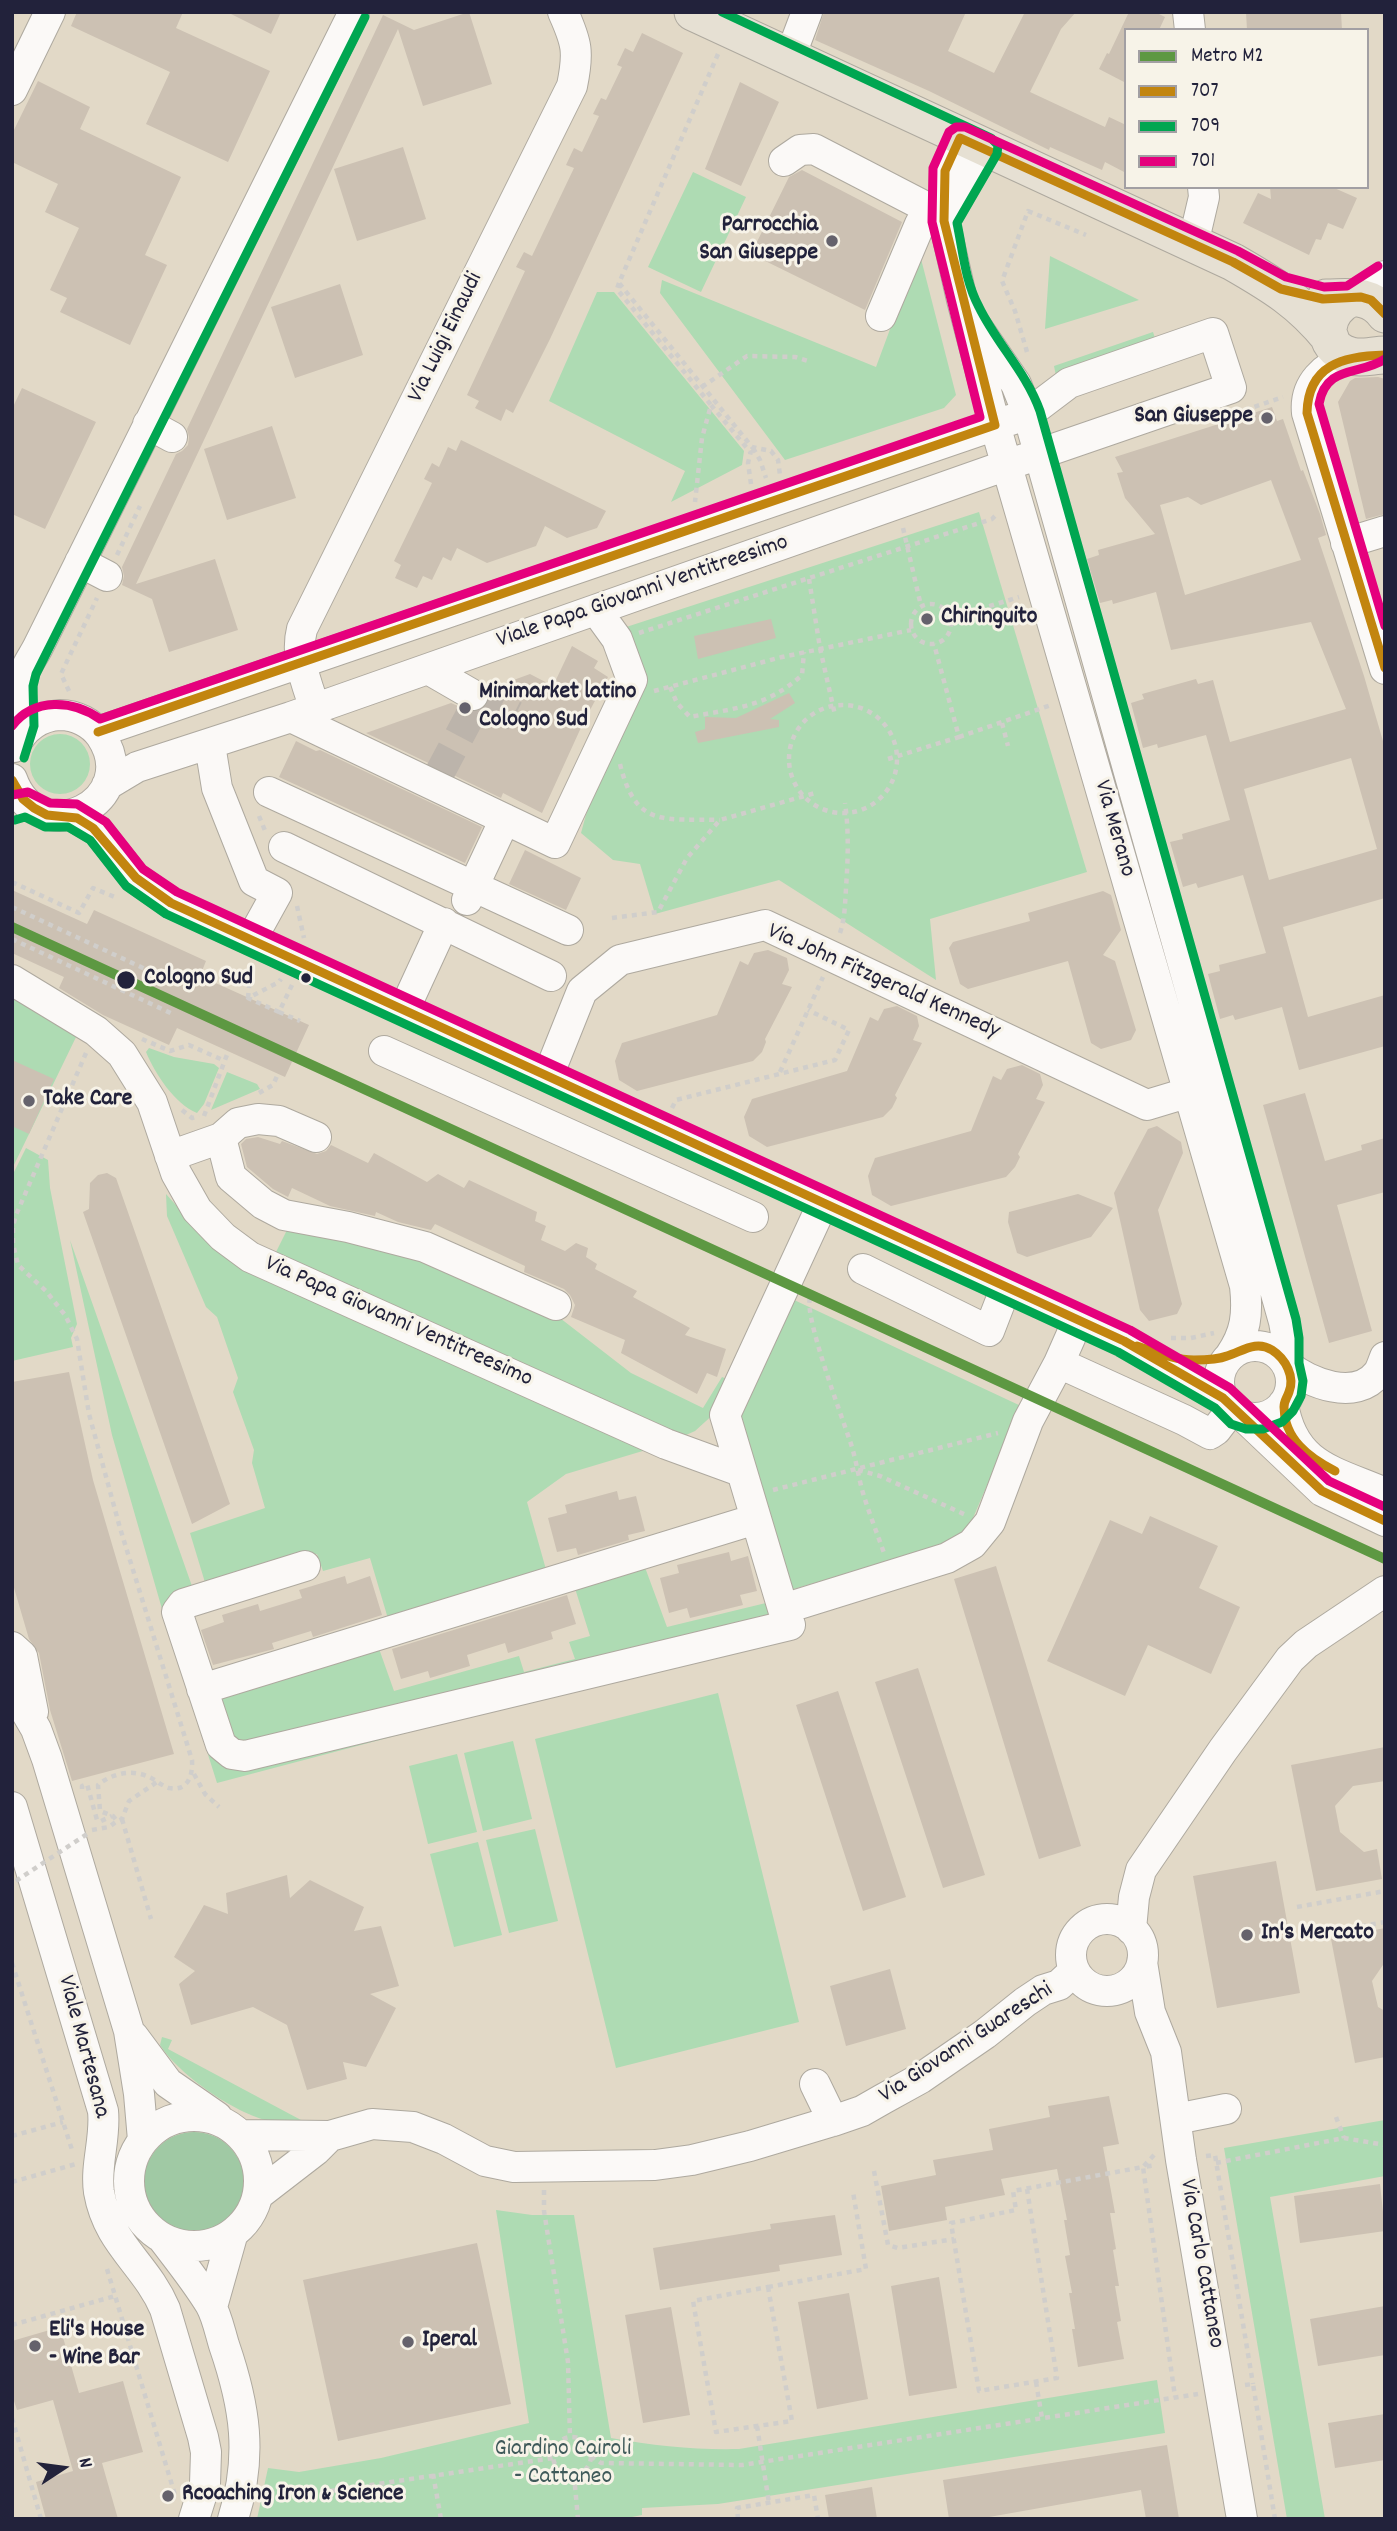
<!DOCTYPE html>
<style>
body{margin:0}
#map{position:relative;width:1397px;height:2531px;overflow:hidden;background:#e2d9c7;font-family:Dekko,sans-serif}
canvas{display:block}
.frame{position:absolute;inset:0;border:14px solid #22223b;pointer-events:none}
.legend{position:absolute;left:1124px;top:28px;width:245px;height:161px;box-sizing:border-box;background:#f7f3e8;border:2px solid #a29fa3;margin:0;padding:9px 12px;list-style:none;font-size:21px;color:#22223b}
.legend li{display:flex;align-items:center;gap:14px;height:35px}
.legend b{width:35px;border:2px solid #a29fa3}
.north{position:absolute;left:28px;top:2433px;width:70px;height:70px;-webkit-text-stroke:5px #f7f3e8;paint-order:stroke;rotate:77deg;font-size:19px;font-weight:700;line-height:28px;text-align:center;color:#22223b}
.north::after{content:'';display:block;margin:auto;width:24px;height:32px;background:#22223b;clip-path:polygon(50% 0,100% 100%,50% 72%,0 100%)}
</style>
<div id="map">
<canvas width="1397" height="2531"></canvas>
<div class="frame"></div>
<ul class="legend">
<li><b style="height:9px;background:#5d9842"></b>Metro M2</li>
<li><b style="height:9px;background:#c2850f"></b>707</li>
<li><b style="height:9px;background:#00a651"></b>709</li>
<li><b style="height:9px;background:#e5007d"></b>701</li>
</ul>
<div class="north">N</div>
</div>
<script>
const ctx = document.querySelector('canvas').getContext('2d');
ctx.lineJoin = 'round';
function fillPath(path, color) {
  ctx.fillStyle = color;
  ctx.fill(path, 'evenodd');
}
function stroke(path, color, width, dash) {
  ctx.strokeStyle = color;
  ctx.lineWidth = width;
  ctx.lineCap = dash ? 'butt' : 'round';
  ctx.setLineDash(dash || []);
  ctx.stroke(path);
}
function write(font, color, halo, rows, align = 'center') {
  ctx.font = font + ' Dekko,sans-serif';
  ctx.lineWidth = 6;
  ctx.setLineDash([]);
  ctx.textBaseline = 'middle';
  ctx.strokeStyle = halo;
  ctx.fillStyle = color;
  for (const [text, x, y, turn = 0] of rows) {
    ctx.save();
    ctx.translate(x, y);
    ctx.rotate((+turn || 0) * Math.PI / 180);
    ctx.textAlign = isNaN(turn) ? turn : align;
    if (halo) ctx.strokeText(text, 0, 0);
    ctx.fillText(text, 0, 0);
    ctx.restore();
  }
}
fillPath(new Path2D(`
 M693,172L746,197L701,292L648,267Z
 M919,251L956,395L944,408L785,460L660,293L662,280L876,367Z
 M1050,256L1139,300L1045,329Z
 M597,292H614L744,451L742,465L671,502L685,471L549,401Z
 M1153,332L1156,341L1056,376L1054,366Z
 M979,512L1087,872L930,919L936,980L779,880L655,914L640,864L613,860L581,833L595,782L634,691L614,631Z
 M30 764a30 30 0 1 1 60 0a30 30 0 1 1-60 0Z
 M12,994L78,1033L12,1169Z
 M149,1048L174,1057L214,1064L219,1068L204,1104L197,1113C175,1104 155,1074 146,1052Z
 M227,1072L257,1084L260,1089L211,1110Z
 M26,1148L48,1160L50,1188L77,1324L71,1338L73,1347L12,1361V1176Z
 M166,1194L217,1251L263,1278L290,1224L437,1258L547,1308L631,1373L703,1408L722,1377L731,1381L716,1412L695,1431L666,1444L566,1474L527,1502L547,1573L389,1622L370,1558L323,1571L317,1554L207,1589L190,1533L265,1508L252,1463L254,1450L233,1392L238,1378L217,1317L206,1307L167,1216Z
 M70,1240L193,1589L180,1594L208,1694L377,1643L394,1691L519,1656L524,1672L575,1659L569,1642L590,1636L573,1582L643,1562L667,1627L770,1602L777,1635L217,1783L162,1609L112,1435Z
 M792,1299L1021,1406L973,1518L965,1530L943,1545L787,1591L733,1418Z
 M718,1693L799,2022L616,2068L535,1739Z
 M513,1741L532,1819L483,1831L464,1753Z
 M457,1754L477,1832L428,1844L409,1766Z
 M535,1829L558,1921L509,1933L486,1840Z
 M478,1842L502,1935L454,1947L430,1854Z
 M162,2037L172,2040L168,2049L301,2120C292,2122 283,2123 274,2122C238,2116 179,2075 160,2045Z
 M1385,2120V2176L1270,2197L1325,2519H1287L1224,2148Z
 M496,2210L532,2215H574L611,2438C655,2446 696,2450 739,2449L1157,2380L1165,2433L718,2504L642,2508V2515L622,2519H257L268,2468L299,2472L381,2458L529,2423Z`), '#aedbb3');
fillPath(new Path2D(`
 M144 2182a50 50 0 1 1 100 0a50 50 0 1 1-100 0Z`), '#a0c9a4');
fillPath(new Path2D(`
 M77,12H183L176,28L270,71L228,162L146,124L170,72L71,26Z
 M227,12H281L271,34Z
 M469,12L492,84L423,106L398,29L136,584L215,559L238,630L169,652L152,599L122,585L124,576L122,567L176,454L182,451L188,445L189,437L187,429L383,15L414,30Z
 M824,12H966L948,51L994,73L1025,12H1076L1061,29L1030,92L1105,127L1109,117L1126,125V173L1105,162L1102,170L1050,147L1049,150L929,91L815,40Z
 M1129,12H1155L1165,17L1159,30H1126V83L1099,69L1107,53L1109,54Z
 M1246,12H1341L1342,30H1247Z
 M642,33L683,53L550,339L513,413L506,409L501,421L475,408L479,401L467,395L525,271L516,267L524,252L532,256L574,168L566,165L574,148L582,152L599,116L593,114L601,98L606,100L622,67L617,65L625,48L633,52Z
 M38,81L90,107L80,129L181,177L145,255L167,265L130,345L60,312L67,298L50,290L79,228L45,212L58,184L12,162V134Z
 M740,82L779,102L741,186L705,169Z
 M403,147L426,219L357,241L334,169Z
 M802,170L902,222L865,310L751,254L789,177Z
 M1270,187H1332L1357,198L1343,229L1328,223L1321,240L1316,239L1309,255L1243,223L1258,193L1271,199Z
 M340,284L363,355L295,378L271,307Z
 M1378,377L1385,379V514L1366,519L1338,402L1350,381L1355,378Z
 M22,388L96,422L45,529L12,514V409Z
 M1272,407L1277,421L1283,419L1301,471L1303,470L1320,514L1326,535L1318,538L1364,676L1385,748V898L1283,927L1308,1017L1385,995V1046L1299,1070L1282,1007L1235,1020L1233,1015L1220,1019L1208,974L1220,971L1219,965L1266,953L1243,875L1198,888L1196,883L1183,887L1170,842L1183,839L1182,834L1230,820L1206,735L1158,748L1157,744L1143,748L1131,703L1144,699L1142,694L1196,679L1198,684L1213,680L1230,742L1346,709L1311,622L1171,650L1156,592L1113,604L1112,600L1100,603L1087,559L1099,555L1098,550L1155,534L1125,498L1117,473L1123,472L1115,457ZM1271,480L1301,560L1185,595L1160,505L1188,497L1201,505ZM1351,758L1377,849L1269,880L1244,789Z
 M272,426L296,498L227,520L204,449Z
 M461,440L606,511L597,528L567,538L545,526L536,546L487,563L457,548L451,561L443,557L432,580L423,576L417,588L395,578L401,565L394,561L432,483L424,479L432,463L439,467L448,447L456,451Z
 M771,619L776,638L698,659L694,636Z
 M572,646L598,661L594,668L608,677L584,721L542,813L503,793L501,798L366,733L451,703L472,712L481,710L488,703L489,689L530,674L553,686Z
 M789,693L795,703L770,719L779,720V727L698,743L695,732L705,729V717L736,718Z
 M296,741L316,751L320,750L482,827L465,863L279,777Z
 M525,850L581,878L566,910L509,884Z
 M12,890L87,924L94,910L206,961L200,976L309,1025L285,1077L177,1028L169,1045L103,1015L59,988L64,977L12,953Z
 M1103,891L1111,895L1121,930L1103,955L1115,961L1136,1030L1131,1040L1101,1049L1091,1043L1068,961L968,989L960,984L949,948L953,942L1030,921L1028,913Z
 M768,950L787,958L789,970L782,984L792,987L765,1039L766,1042L762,1052L753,1061L637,1091L619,1080L615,1061L622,1043L717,1015L740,961L748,965L754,953Z
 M897,1006L917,1016L919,1026L913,1040L922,1043L895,1095L897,1098L892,1108L883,1117L767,1147L749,1136L744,1117L752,1099L847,1071L870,1017L878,1021L884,1009Z
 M12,1060L54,1079L29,1134L12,1126Z
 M1022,1065L1040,1074L1043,1085L1036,1099L1045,1102L1018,1154L1020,1157L1015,1167L1006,1177L891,1206L872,1195L868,1176L875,1158L971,1131L993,1076L1001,1080L1007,1069Z
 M1305,1093L1325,1161L1362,1150L1361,1145L1385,1138V1192L1337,1205L1372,1331L1329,1343L1263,1105Z
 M1157,1126L1181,1142L1183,1153L1158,1210L1182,1304L1177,1314L1149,1321L1140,1310L1114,1193L1148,1129Z
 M258,1137L280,1144L282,1141L317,1154L326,1151L331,1145L368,1163L374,1153L427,1182L438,1174L464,1188L469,1180L537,1212L535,1221L546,1226L541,1240L565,1251L576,1243L588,1248L586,1257L597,1264L595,1269L637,1291L633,1297L690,1328L685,1335L726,1349L717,1377L707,1373L697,1394L621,1353L625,1340L571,1317L575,1305L570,1295L564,1289L524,1272L525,1266L435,1224L431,1230L398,1222L376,1212L375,1216L330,1206L292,1188L288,1197L273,1189L247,1167L241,1144L246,1139Z
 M107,1173L116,1178L230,1504L192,1524L83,1212L89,1209L90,1183L98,1175Z
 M1078,1194L1113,1208L1091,1237L1027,1257L1017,1253L1008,1222L1009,1212Z
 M69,1372L93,1480L174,1754L72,1781L50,1710L39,1653L29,1639L12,1581V1382Z
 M617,1491L619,1500L636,1496L645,1531L628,1535L629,1540L578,1555L576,1548L557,1552L548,1518L567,1513L565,1505Z
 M1150,1516L1218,1546L1199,1588L1240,1607L1211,1674L1148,1645L1125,1696L1047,1661L1110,1520L1142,1534Z
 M729,1552L731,1561L748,1556L757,1591L740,1595L743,1605L690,1618L687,1608L669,1613L660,1578L679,1573L677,1565Z
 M996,1566L1081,1846L1039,1859L954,1579Z
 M345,1576L347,1584L370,1576L382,1615L313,1637L311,1631L272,1643L274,1649L213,1665L201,1630L224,1622L222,1615L258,1604L260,1611L302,1598L299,1590Z
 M567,1595L576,1624L551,1632L553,1639L508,1653L505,1643L467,1655L470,1666L430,1678L428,1671L401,1679L392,1649Z
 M918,1668L985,1875L943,1888L875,1682Z
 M838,1691L906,1897L863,1911L796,1705Z
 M1385,1747V1781L1353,1786L1335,1806L1340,1832L1364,1852L1377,1849L1382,1879L1316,1891L1291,1765Z
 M1276,1861L1300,1993L1217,2008L1193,1876Z
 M287,1875L290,1898L310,1880L364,1907L354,1931L381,1926L399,1986L370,1994L396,2008L366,2067L343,2062L347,2079L307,2090L287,2025L253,2007L191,2025L179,1984L195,1971L174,1957L204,1905L228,1914L226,1893Z
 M1385,1928V1962L1372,1981L1378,2007L1385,2011V2057L1355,2063L1331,1939Z
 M890,1969L906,2029L846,2046L830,1986Z
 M1109,2096L1119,2144L1103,2147L1115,2213H1110L1116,2249L1113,2250L1119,2286H1115L1121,2321L1117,2322L1124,2359L1078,2367L1072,2329H1075L1069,2293H1072L1065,2256L1070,2255L1064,2220H1067L1057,2169L1001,2179L1005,2195L945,2207L947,2220L889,2231L881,2186L936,2175L933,2160L993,2150L989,2129L1050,2117L1048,2106Z
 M1380,2184L1385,2231L1300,2243L1294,2196Z
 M835,2215L842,2255L779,2265L780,2271L660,2290L653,2248L771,2229L770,2224Z
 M477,2243L511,2404L338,2441L303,2280Z
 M939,2277L957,2388L909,2396L891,2286Z
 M849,2293L868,2399L817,2409L798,2302Z
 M1385,2306V2355L1318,2366L1310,2319Z
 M671,2307L690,2415L643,2423L625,2315Z
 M60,2327L79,2393L123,2381L143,2452L102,2463L118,2519H46L36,2482L73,2471L53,2400L17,2410L12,2395V2341Z
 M1385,2414V2460L1335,2468L1328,2423Z
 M1167,2445L1179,2519H1146L1141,2490L978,2519H949L943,2480Z
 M872,2487L877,2519H829L825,2495Z`), '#ccc1b3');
stroke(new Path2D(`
 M473,695L515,716
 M438,776L479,699`), '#bcb4ab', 30, [30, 15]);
const minor = new Path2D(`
 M1188,12L1190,30
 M790,57L807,12
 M12,90L50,12
 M960,138L945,171L944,221L962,300L995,425L1245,1286C1248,1314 1246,1333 1230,1356
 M784,161L800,150L814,149L924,206L944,221
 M946,218L986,149
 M1193,244L1204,197L1203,187
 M1351,298L1385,276
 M881,316L920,224
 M977,327L1016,384L1028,414L1284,1322L1287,1339V1365
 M1351,357C1325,365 1304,384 1307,413L1385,669
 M148,424L172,437
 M1346,543L1385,531
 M80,562L107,576
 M428,669L473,695
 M315,709C306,681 295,657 302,629L572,86C579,52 577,43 563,12
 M291,717L555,843L632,680L617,639L596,610
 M98,732L1028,414L1069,383L1213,333L1231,388L1007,465L291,717L137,767L107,785
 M19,737C23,716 17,693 25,671C28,663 34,655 38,647L354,12
 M210,745L217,788L254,881L277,893L251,940
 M12,779C39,854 144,801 101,736C92,723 76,715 60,715C39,716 23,729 14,747
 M269,792L568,930
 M71,815L98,831L135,878L171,903L1124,1341L1223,1398
 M284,847L551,976
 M467,900L505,819
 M12,980L96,1031L122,1054L152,1102L176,1173L197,1210L223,1237L250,1257L666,1444L740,1471
 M404,1010L444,923
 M384,1051L753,1217
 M548,1076L582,991L620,960L765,925L1147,1105L1190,1092
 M221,1138L231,1177L263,1204L284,1215L348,1227L425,1247L556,1305
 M170,1156L221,1138L238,1123L258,1119L279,1121L316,1137
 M823,1203L725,1415L783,1609L947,1558L972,1544L990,1522L1028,1421L1059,1363L1078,1320
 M863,1269L989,1331L1006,1287
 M1219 1382a36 36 0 1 1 72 0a36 36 0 1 1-72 0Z
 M1059,1363L1184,1420L1210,1434L1216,1430L1232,1409
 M1287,1365C1309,1383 1356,1402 1378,1373C1381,1369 1383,1362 1385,1357
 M1283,1404C1293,1466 1334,1471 1385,1493
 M1243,1416L1322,1491L1385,1521
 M305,1566L183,1604L177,1612L221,1745L232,1754L245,1756L790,1625
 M12,1647L22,1656L33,1712
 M12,1688L36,1729L47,1759L129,2031L139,2094L143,2140
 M202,1689L756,1519
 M12,1807L103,2111C106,2138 95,2165 99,2192C108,2244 146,2264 165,2309L203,2437L206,2452L205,2484L194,2519
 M1071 1955a36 36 0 1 1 72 0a36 36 0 1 1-72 0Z
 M1131,1929L1134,1897L1141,1870L1223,1750L1290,1659L1306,1644L1385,1591
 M1142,1962L1150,2012L1166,2052L1181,2160L1242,2519
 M133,2036L168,2083L217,2117
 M815,2084L833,2121
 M129 2181a65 65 0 1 1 130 0a65 65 0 1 1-130 0Z
 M1176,2119L1226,2109
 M242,2135L330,2136
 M259,2194L316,2150L330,2136L372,2124L413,2127L444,2139L485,2161L514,2167L655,2165L692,2160L750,2146L833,2121L862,2111L883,2099L921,2078L985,2034L1025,2002L1043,1990L1059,1985L1074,1971
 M163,2239C179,2260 196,2281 210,2304C217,2316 220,2332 224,2345C245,2406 253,2456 233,2519
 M212,2307L232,2236`);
const major = new Path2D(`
 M693,12L1233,262C1273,285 1301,302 1330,338
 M1326,298C1349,298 1370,293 1385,314
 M1351,298C1324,309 1317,348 1351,356C1361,359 1374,355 1385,355`);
stroke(minor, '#aea99f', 32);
stroke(major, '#aea99f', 39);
stroke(new Path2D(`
 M718,54L619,283L752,447L771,451L778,460L780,475
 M619,283L617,289L711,405L702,438L695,502
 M1027,352L1015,311L1002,281L1028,211L1086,235
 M702,387L747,356L795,357L811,362
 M711,405L751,453
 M1245,410L1283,397
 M753,448L760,460L766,478
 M751,484L748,463L751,451
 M903,528L921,606
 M117,555L140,506
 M809,579L820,648L835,715
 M911 624a20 20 0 1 1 40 0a20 20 0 1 1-40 0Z
 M951,618L1019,597
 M639,633L992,519L996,515
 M670,687L677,703L690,717C735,708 767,707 802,675L804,652
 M69,691L61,674L97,598
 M654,691L782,657L911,630
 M789 759a54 54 0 1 1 108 0a54 54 0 1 1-108 0Z
 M1002,723L1008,746
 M959,737L1051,705
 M888,759L959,737L934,644
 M620,764C636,829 664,818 720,820
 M259,816L266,833
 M12,882L79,913L93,888L117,898
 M297,906L304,938
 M12,907L186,988
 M612,918L658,912L687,858L720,820L815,793
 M840,933C845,918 845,904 846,888C848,859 849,832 845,803
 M12,939L175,1015
 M292,985L279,1012L300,1021
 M248,998L251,966
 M279,1012L248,998L279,982L281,979
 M142,1039L170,1051L189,1045L225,1061
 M86,1053L16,1215L13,1226V1244L18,1265L46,1291L65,1315L77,1339L89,1414L120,1528L192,1760C193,1775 188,1792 169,1788C162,1786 156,1780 149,1777C133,1769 112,1773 98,1785L100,1811L113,1816L117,1821L122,1819L129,1801L157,1782
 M780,1072L823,977
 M259,1093L273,1085L278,1074
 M672,1108L676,1100L835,1060L849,1030L808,1010
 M182,1110L192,1118L199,1116
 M204,1116L228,1052
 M810,1298C804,1316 842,1417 850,1441C856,1458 858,1476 863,1493C869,1513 877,1533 884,1553
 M1171,1338H1191L1214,1333
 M858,1470L880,1476L966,1515
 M773,1490L998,1433
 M194,1774L205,1794L219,1807
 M82,1789V1786L87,1784L97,1820L101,1821L112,1816
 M122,1819L151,1919
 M92,1830L109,1827L117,1821
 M1297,1907L1385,1891
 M1302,1937L1385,1922
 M12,1963L73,2153
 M1336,2117L1344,2138
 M12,2136L63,2122
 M1154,2155L1143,2167L1156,2165
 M1206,2156L1215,2155L1253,2384
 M1216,2163L1344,2138L1385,2145
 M874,2171L888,2245L898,2248L954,2239
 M12,2182L76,2164
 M1027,2189L1057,2378L979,2391L951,2223L1016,2210L1013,2191L1143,2167L1175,2397
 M544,2190V2211L568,2362L570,2438
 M107,2269L175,2495
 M768,2287L792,2421L716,2432L693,2301Z
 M768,2287L866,2269L853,2192
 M12,2325L115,2296
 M1036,2382L1042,2418
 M1245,2385L1253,2384L1275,2519
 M12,2418L41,2519
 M757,2426L769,2503
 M553 2456a19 19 0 1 1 38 0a19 19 0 1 1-38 0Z
 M591,2456L601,2463L742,2465L1198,2394
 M433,2474L441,2519
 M574,2475L578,2519
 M330,2491L553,2458
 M738,2519L737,2508L814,2495L818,2519`), '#d0cecb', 4.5, [5, 5]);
stroke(minor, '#fbf9f7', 30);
stroke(major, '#e6e0d3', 37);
stroke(new Path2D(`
 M16,1881L90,1832`), '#d0cecb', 4.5, [5, 5]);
stroke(new Path2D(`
 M1385,355C1343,356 1308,365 1307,413L1385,668
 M98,732L995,425L944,221L945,171L960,138L1233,262L1281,289L1323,299L1361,297L1371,300L1385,314
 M12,780L23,799L34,808L47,815L77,818L93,828L136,878L171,903L1124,1341L1223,1398L1322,1491L1385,1521
 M1137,1346C1156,1352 1174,1360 1194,1360C1205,1360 1217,1360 1227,1356C1243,1351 1256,1340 1272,1350C1286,1359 1295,1377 1289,1392C1287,1398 1284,1401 1284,1407C1284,1439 1309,1458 1335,1471`), '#c2850f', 9);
stroke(new Path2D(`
 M24,758L34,726L33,686L36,674L365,17
 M15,820L25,817L45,827H68L90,840L126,886L166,914L1118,1352L1215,1408L1231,1424L1246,1429H1263L1282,1422L1293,1411L1301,1396L1303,1381L1299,1363V1338L1296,1319L1040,411C1026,372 997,344 979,307C965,281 963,251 957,223L997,154L998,145L991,138L722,12`), '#00a651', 9);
stroke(new Path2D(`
 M1385,359C1360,376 1326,364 1319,404L1385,626
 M12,726C34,697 73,700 100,719L980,417L932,222L933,168L949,132L956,127H965L1238,251L1286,277L1324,287L1347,286L1378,266
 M12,795L28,792L50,803L77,804L106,822L143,869L177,892L1130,1330L1230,1388L1329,1481L1385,1507`), '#e5007d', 9);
stroke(new Path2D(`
 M12,927L1385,1559`), '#5d9842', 10);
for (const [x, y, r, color] of [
 [832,241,7,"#65626c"],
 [1267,418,7,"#65626c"],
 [927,619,7,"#65626c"],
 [465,708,7,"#65626c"],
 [306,978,6,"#22223b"],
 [126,980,10,"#22223b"],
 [29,1101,7,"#65626c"],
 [1247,1935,7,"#65626c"],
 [408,2342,7,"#65626c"],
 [35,2346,7,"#65626c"],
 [168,2496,7,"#65626c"]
]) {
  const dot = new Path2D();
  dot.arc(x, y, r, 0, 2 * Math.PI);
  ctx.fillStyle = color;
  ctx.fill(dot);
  stroke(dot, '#f7f3e8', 2.5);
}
write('bold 24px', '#22223b', '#f7f3e8', [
 ["Parrocchia",818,227,"right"],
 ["San Giuseppe",818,255,"right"],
 ["San Giuseppe",1253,418,"right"],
 ["Chiringuito",941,619],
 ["Minimarket latino",479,694],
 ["Cologno Sud",479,722],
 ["Take Care",43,1101],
 ["In's Mercato",1261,1935],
 ["Eli's House",49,2332],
 ["- Wine Bar",49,2360],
 ["Iperal",422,2342],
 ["Rcoaching Iron & Science",182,2496]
], 'left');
write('24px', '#22223b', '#f7f3e8', [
 ["Via Luigi Einaudi",447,338,-64],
 ["Viale Papa Giovanni Ventitreesimo",643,593,-19],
 ["Via Merano",1113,829,74],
 ["Via John Fitzgerald Kennedy",883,983,24],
 ["Via Papa Giovanni Ventitreesimo",398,1323,24],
 ["Via Giovanni Guareschi",967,2044,-33],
 ["Viale Martesana",82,2047,75],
 ["Via Carlo Cattaneo",1200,2264,80]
]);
write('bold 24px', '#22223b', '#f7f3e8', [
 ["Cologno Sud",144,980]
], 'left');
write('24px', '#3f5a5a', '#f7f3e8', [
 ["Giardino Cairoli",563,2451],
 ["- Cattaneo",563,2479]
]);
</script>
